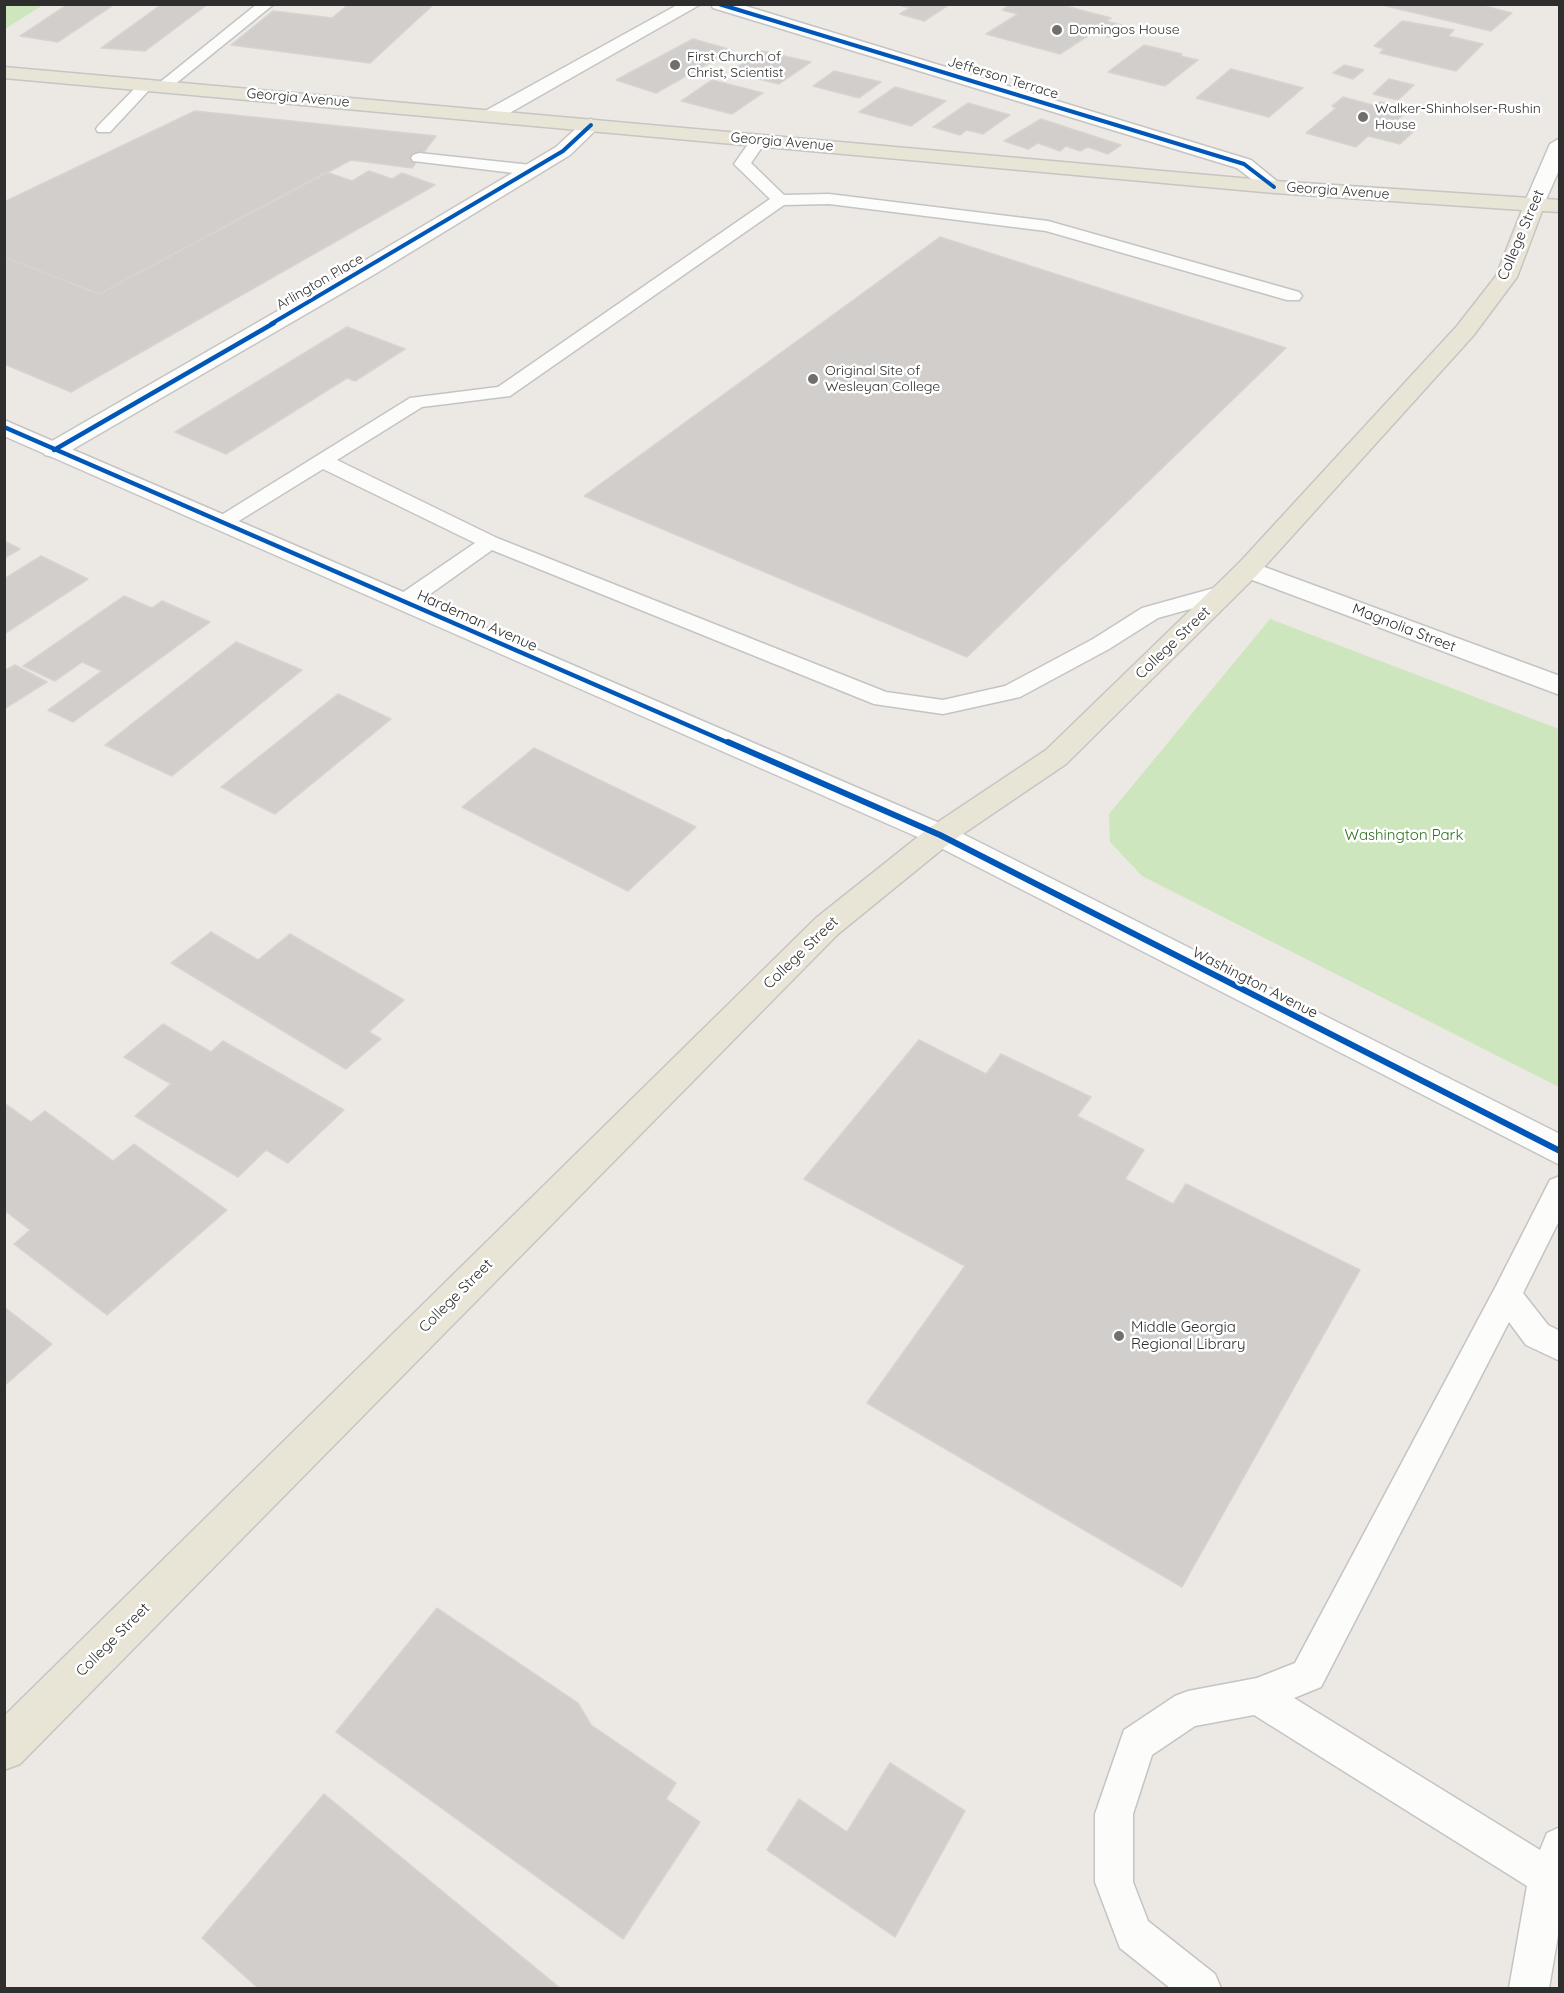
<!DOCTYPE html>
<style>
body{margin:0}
#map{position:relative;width:1564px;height:1993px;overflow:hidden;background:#ece8e4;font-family:Quicksand,sans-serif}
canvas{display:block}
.frame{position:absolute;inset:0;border:6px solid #2e2e2e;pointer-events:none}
</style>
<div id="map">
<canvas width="1564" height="1993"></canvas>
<div class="frame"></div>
</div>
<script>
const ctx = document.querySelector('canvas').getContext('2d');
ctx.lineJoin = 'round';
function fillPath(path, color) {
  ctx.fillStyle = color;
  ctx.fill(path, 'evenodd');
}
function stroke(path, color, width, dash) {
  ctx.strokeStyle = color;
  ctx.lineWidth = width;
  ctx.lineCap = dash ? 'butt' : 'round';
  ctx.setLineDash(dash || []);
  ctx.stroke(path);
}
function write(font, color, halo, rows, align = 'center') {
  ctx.font = font + ' Quicksand,sans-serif';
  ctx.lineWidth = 5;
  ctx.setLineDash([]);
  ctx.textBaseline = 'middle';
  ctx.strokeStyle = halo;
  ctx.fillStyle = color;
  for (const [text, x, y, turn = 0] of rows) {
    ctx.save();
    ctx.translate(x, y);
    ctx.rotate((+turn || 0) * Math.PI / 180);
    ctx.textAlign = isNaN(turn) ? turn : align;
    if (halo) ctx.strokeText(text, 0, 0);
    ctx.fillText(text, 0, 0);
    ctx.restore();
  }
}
fillPath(new Path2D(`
 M5,4H43V5L5,29Z
 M1270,619L1559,729V1087L1142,876L1110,842L1109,814Z`), '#cee6be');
const building = new Path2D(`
 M68,4H115L58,42L20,36Z
 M162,4H208L145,51L101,48Z
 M349,4H434L370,63L231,45L273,11L332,18Z
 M895,4H950L924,21L900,14L910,8Z
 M1011,4H1058L1111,18L1106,21L1125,26L1109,37L1092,33L1060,54L986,34L1018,14L1002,10Z
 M1477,4L1512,13L1491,31L1382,5Z
 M1402,21L1454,30L1448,36L1483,44L1456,71L1380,53L1384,49L1374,46Z
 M693,39L732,50L656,93L616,80Z
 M1144,45L1182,54L1180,56L1198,60L1165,86L1108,72Z
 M762,51L811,62L779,84L730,72Z
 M1344,65L1364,70L1353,79L1333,73Z
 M1231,69L1296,86L1303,88L1269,117L1196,98Z
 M834,71L881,82L859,98L813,86Z
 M1389,79L1414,85L1398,100L1373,94Z
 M712,80L763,93L732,114L681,101Z
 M895,87L946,101L911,126L859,112Z
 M1343,97L1376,106L1380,102L1410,110L1392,124L1415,130L1400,144L1368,136L1356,147L1306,133L1336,108L1332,106Z
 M968,103L1010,115L983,134L967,130L960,135L933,127Z
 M195,111L436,136L412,168L351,160L99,294L4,257V202Z
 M1041,119L1121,145L1108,154L1088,147L1080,151L1066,146L1060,151L1038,143L1028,149L1004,141Z
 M369,171L392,179L402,173L435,185L71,392L4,364V257L99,294L326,172L352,181Z
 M940,237L1286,348L967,657L584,496Z
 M347,327L405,349L355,381L347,378L226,454L175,432Z
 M4,541L20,549L4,558Z
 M41,556L88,579L4,634V579Z
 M124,596L152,608L162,601L210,622L73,722L48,710L102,671L82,662L55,681L23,666Z
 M236,642L302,670L172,776L105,745Z
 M15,665L47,682L4,709V671Z
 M338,694L391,719L275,814L221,787Z
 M534,748L696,827L628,891L462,807Z
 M211,932L258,960L290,934L404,1000L369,1032L381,1039L346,1069L171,963Z
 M163,1024L211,1052L223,1041L344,1110L288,1163L266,1150L238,1177L135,1116L171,1084L124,1057Z
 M919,1040L986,1074L1001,1054L1091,1097L1077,1116L1144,1150L1125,1179L1173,1204L1186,1184L1360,1270L1182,1587L867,1403L965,1266L804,1179Z
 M4,1103L31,1122L45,1111L113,1161L134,1144L227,1210L107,1315L14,1244L30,1230L4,1210Z
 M4,1307L52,1344L4,1386Z
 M437,1608L578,1703L591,1725L676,1783L666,1799L700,1822L623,1939L336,1732Z
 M890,1763L965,1811L895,1937L767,1850L799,1799L847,1832Z
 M324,1794L560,1988H258L202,1938Z`);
fillPath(building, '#d1cecb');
stroke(building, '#d7d4d0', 1.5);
const service = new Path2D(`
 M257,4H274L169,89H159L156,86L159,83Z
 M146,80L151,82L154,85L151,88L110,132H98L96,129L98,126L141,82Z
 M759,135L767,140L751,163L784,195L829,194L1048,221L1299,292L1302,296L1299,300H1287L1046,231L829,204L784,205L510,396L422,407L337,460L497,538L886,692L943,700L1005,686L1093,639L1142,608L1225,585L1233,587L1236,592L1233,597L1158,618L1109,649L1020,697L943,714L874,704L492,550L412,607H396L393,602L396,597L475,543L323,469L229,527H215L212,523L215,519L410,398L498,387L770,199L734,164L753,137Z
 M419,153L531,165L539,170L531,175L413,161L411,158L413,155Z
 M1560,1176V1219L1523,1293L1548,1325L1560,1331V1361L1526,1345L1509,1322L1321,1687L1294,1698L1540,1850L1547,1833L1560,1827V1924L1549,1988H1509L1527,1886L1254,1715L1195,1726L1152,1755L1133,1814V1882L1148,1921L1215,1974L1221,1988H1170L1120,1948L1095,1882V1814L1124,1730L1175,1696L1188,1691L1257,1678L1295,1663L1496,1286L1550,1180Z`);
const minor = new Path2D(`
 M679,4H701L499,119H485L482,115L485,111Z
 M711,4H739L1251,160L1284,187L1281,191H1267L1237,168L713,8Z
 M591,119L601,125L570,155L375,274L63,455L54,457L45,455L42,450L45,445L359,264L556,147L584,121Z
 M1248,561L1560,676V695L1239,575L1235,569L1239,563Z`);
const tertiary = new Path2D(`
 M1560,138V168L1544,204L1541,208H1527L1524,204L1550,144Z
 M4,420L951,828L1560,1134V1165L929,842L4,436Z`);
const primary = new Path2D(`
 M4,67L1274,181L1560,200V212L1542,211L1517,277L1473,336L1257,575L1066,764L951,842L838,934L20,1764L4,1770V1716L816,918L929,828L1046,750L1239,563L1457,326L1496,276L1522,210L1274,193L4,78Z`);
stroke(service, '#c5c4c5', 3);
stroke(minor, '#c5c4c5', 3);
stroke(tertiary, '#c5c4c5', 3);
stroke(primary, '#c6c5c4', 3);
fillPath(service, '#fcfcfb');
fillPath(minor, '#fcfcfb');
fillPath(tertiary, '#fcfcfb');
fillPath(primary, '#e8e4d6');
stroke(new Path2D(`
 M719,4L1244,164L1274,187
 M271,324L563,151L591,125`), '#0057b8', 4);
stroke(new Path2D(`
 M4,427L731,744
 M54,450L274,323`), '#0057b8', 4.5);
stroke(new Path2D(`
 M728,742L940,835L1560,1151`), '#0057b8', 6);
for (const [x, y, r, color] of [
 [1057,30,6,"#706f6e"],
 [675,65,6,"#706f6e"],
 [1363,117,6,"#706f6e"],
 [813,379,6,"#706f6e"],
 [1119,1336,6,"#706f6e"]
]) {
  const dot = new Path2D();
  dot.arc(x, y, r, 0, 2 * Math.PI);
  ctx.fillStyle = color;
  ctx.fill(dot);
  stroke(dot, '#fff', 2);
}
write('14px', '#2e2e2e', '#fff', [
 ["Domingos House",1069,30],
 ["First Church of",687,57],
 ["Christ, Scientist",687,73],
 ["Walker-Shinholser-Rushin",1375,109],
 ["House",1375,125],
 ["Original Site of",825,371],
 ["Wesleyan College",825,387]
], 'left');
write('14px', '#2e2e2e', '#fff', [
 ["Jefferson Terrace",1003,78,17],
 ["Georgia Avenue",298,98,5],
 ["Georgia Avenue",782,142,5],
 ["Georgia Avenue",1338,191,4],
 ["Arlington Place",320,282,-30]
]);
write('15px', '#2e2e2e', '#fff', [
 ["College Street",1521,235,-67],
 ["Hardeman Avenue",477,621,24],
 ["Magnolia Street",1404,628,21],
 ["College Street",1173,643,-44],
 ["College Street",801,953,-44],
 ["Washington Avenue",1255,983,27],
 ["College Street",456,1296,-45],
 ["College Street",113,1640,-45]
]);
write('15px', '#2c6e1b', '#fff', [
 ["Washington Park",1404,835]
]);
write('15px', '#2e2e2e', '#fff', [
 ["Middle Georgia",1131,1327],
 ["Regional Library",1131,1344]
], 'left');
</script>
